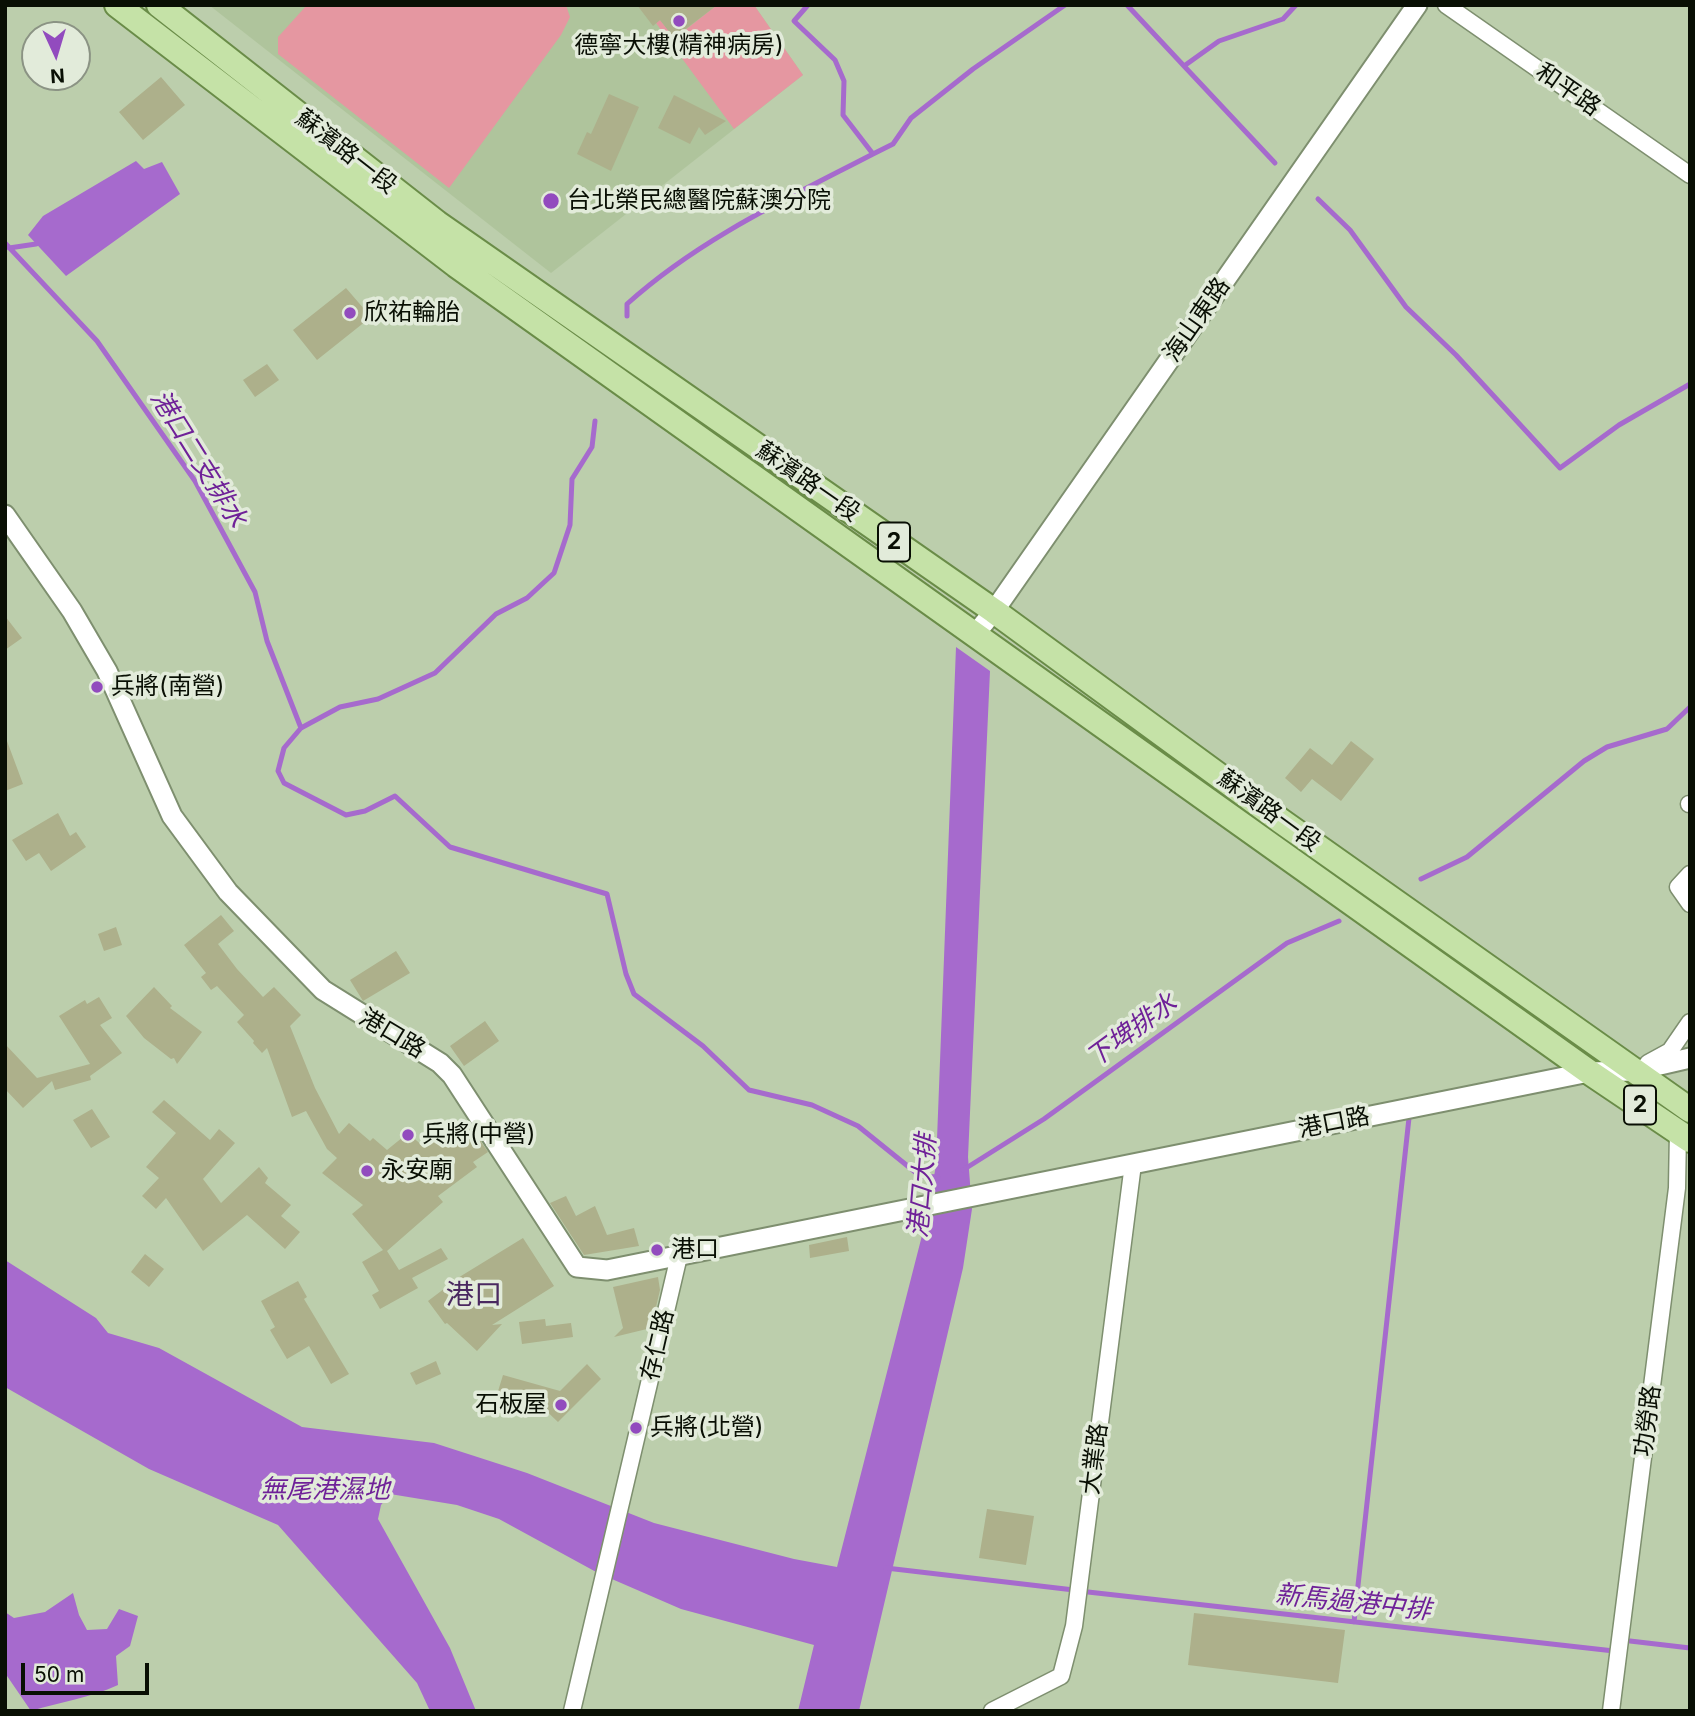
<!DOCTYPE html>
<meta charset="utf-8">
<style>
body{margin:0}
#map{position:relative;width:1695px;height:1716px;overflow:hidden;background:#bcceac;font-family:Inter,sans-serif}
canvas{display:block}
.frame{position:absolute;inset:0;border:7px solid #090f04;pointer-events:none}
.north{position:absolute;left:21px;top:21px;width:70px;height:70px;box-sizing:border-box;background:#e2ebda;border:2px solid #8b9384;border-radius:50%;rotate:176deg;font-size:19px;font-weight:700;line-height:28px;text-align:center;color:#090f04}
.north::after{content:'';display:block;margin:auto;width:24px;height:32px;background:#924bbe;clip-path:polygon(50% 0,100% 100%,50% 72%,0 100%)}
.scale{position:absolute;left:21px;top:1663px;width:128px;height:32px;box-sizing:border-box;border:4px solid #090f04;border-top:0;padding-left:9px;font-size:21px;line-height:24px;white-space:nowrap;color:#090f04;-webkit-text-stroke:5px #e2ebda;paint-order:stroke}
</style>
<div id="map">
<canvas width="1695" height="1716"></canvas>
<div class="frame"></div>
<div class="north">N</div>
<div class="scale">50 m</div>
</div>
<script>
const ctx = document.querySelector('canvas').getContext('2d');
ctx.lineJoin = 'round';
function fillPath(path, color) {
  ctx.fillStyle = color;
  ctx.fill(path, 'evenodd');
}
function stroke(path, color, width, dash) {
  ctx.strokeStyle = color;
  ctx.lineWidth = width;
  ctx.lineCap = dash ? 'butt' : 'round';
  ctx.setLineDash(dash || []);
  ctx.stroke(path);
}
function write(font, color, halo, rows, align = 'center') {
  ctx.font = font + ' Inter,"Noto Sans TC",sans-serif';
  ctx.lineWidth = 7;
  ctx.setLineDash([]);
  ctx.textBaseline = 'middle';
  ctx.strokeStyle = halo;
  ctx.fillStyle = color;
  for (const [text, x, y, turn = 0] of rows) {
    ctx.save();
    ctx.translate(x, y);
    ctx.rotate((+turn || 0) * Math.PI / 180);
    ctx.textAlign = isNaN(turn) ? turn : align;
    if (halo) ctx.strokeText(text, 0, 0);
    ctx.fillText(text, 0, 0);
    ctx.restore();
  }
}
fillPath(new Path2D(`
 M209,5H754L803,75L551,273Z`), '#afc49c');
fillPath(new Path2D(`
 M307,5H566L570,17L561,35L449,188L278,54V37Z
 M717,5H754L803,75L734,129L656,23L660,20L675,38Z`), '#e597a1');
fillPath(new Path2D(`
 M136,161L144,169L162,162L180,194L66,276L28,235L43,216Z
 M956,647L990,671L968,1157L972,1209L963,1268L859,1711H798L814,1645L681,1609L598,1573L499,1519L457,1505L390,1494L381,1505L378,1519L450,1648L476,1711H430L417,1683L278,1525L149,1469L5,1387V1260L96,1318L108,1333L159,1348L302,1427L434,1443L527,1473L654,1523L794,1559L837,1567L927,1216L936,1165Z
 M73,1593L79,1615L87,1630L107,1629L119,1609L138,1616L130,1646L116,1656L118,1685C90,1698 60,1702 31,1711L5,1673V1612L14,1618L45,1612Z`), '#a66acd');
stroke(new Path2D(`
 M1127,5L1184,66L1219,41L1283,19L1296,5
 M1184,66L1275,163
 M873,154L893,144L911,118L973,69L1065,5
 M1318,199L1350,230L1406,307L1456,355L1560,468L1619,425L1690,384
 M5,243L97,341L195,481L255,592L267,641L301,728
 M9,248L36,244
 M627,316V304C699,239 788,198 873,154L843,115L844,81L835,60L794,21L808,5
 M595,421L592,447L572,479L570,525L554,573L527,598L496,614L435,673L378,699L340,707L301,728L284,748L278,771L284,783L346,815L365,811L395,796L450,847L607,894L626,974L634,994L703,1046L749,1090L812,1105L858,1126L920,1176L938,1177
 M1421,879L1467,857L1584,761L1607,747L1667,729L1690,707
 M963,1170L1044,1119L1287,943L1339,921
 M886,1568L1074,1590
 M1088,1592L1614,1651
 M1354,1622L1409,1118
 M1630,1641L1690,1648`), '#a66acd', 5);
fillPath(new Path2D(`
 M637,5H717L674,38L660,20L653,26Z
 M161,77L185,105L143,140L119,112Z
 M609,94L639,107L611,171L577,154L587,132L591,134Z
 M674,95L726,121L705,135L699,127L690,144L658,128Z
 M346,288L371,317L317,360L293,330Z
 M267,364L279,380L255,397L243,380Z
 M5,616L22,638L5,650Z
 M7,741L23,784L5,791V742Z
 M1351,741L1374,759L1341,801L1312,779L1301,792L1285,778L1310,748L1332,765Z
 M58,813L70,836L76,832L86,847L51,871L39,853L26,861L12,840Z
 M221,915L234,931L218,944L237,969L263,997L274,987L301,1015L290,1026L315,1088L339,1134L349,1123L370,1141L373,1138L387,1150L408,1133L425,1148L449,1130L454,1137L471,1127L488,1152L473,1162L477,1167L438,1196L443,1202L387,1251L399,1270L441,1248L448,1259L412,1278L418,1288L380,1309L372,1295L379,1291L362,1262L383,1250L352,1214L363,1205L322,1173L337,1158L327,1149L306,1111L292,1117L267,1048L262,1053L253,1043L254,1041L237,1022L244,1015L217,986L211,990L201,977L206,973L184,945Z
 M116,927L122,945L104,951L98,934Z
 M396,951L410,973L363,1001L350,980Z
 M154,987L172,1006L170,1008L202,1032L177,1064L174,1058L171,1059L144,1038L126,1016Z
 M99,997L112,1018L100,1025L122,1053L90,1076L91,1080L55,1090L52,1081L23,1108L5,1089V1044L37,1078L90,1064L59,1016L85,1000L87,1004Z
 M485,1021L499,1041L464,1066L450,1046Z
 M164,1100L210,1140L219,1129L235,1143L203,1179L221,1203L259,1167L268,1178L265,1183L291,1205L281,1216L300,1232L285,1249L247,1215L203,1251L166,1198L156,1209L142,1196L159,1178L146,1167L176,1133L152,1112Z
 M92,1109L110,1137L91,1148L73,1120Z
 M566,1196L576,1216L595,1206L607,1235L634,1228L639,1246L584,1255L550,1203Z
 M847,1237L849,1251L810,1258L809,1245Z
 M523,1238L554,1286L492,1325L502,1324L477,1351L447,1323L445,1324L428,1301L461,1276Z
 M145,1254L164,1269L149,1287L131,1272Z
 M658,1277L660,1290L651,1328L614,1337L623,1328L613,1287Z
 M298,1281L307,1297L304,1299L349,1374L331,1384L309,1346L287,1359L270,1330L275,1327L261,1301Z
 M545,1319L546,1326L571,1323L573,1337L522,1344L519,1322Z
 M436,1361L441,1374L416,1385L410,1373Z
 M587,1364L601,1379L558,1422L537,1402L535,1412L495,1401L503,1375L560,1391Z
 M987,1509L1034,1516L1026,1565L979,1558Z
 M1194,1613L1345,1630L1338,1683L1188,1665Z`), '#adb08b');
const minor = new Path2D(`
 M1446,5L1690,175
 M1689,804H1690
 M1690,874L1678,887L1690,904
 M1648,1063L1670,1051L1690,1022
 M572,1711L679,1256
 M992,1711L1061,1676L1074,1626L1133,1164
 M1611,1711L1677,1188L1678,1131`);
const tertiary = new Path2D(`
 M5,515L72,611L107,671L172,816L228,892L323,990L440,1063L452,1075L577,1267L607,1270L1589,1072L1634,1071L1690,1058
 M976,633L994,611L1417,5`);
const primary = new Path2D(`
 M117,5L456,265L1589,1072L1690,1140
 M159,5L437,223L994,611L1281,821L1690,1110`);
stroke(minor, '#7e8f6f', 19);
stroke(tertiary, '#7e8f6f', 23);
stroke(primary, '#6a8c48', 28);
stroke(minor, '#fff', 16);
stroke(tertiary, '#fff', 19);
stroke(primary, '#c5e2a7', 24);
for (const [x, y, r, color] of [
 [679,21,7,"#924bbe"],
 [551,201,9,"#924bbe"],
 [350,313,7,"#924bbe"],
 [97,687,7,"#924bbe"],
 [408,1135,7,"#924bbe"],
 [367,1171,7,"#924bbe"],
 [657,1250,7,"#924bbe"],
 [561,1405,7,"#924bbe"],
 [636,1428,7,"#924bbe"]
]) {
  const dot = new Path2D();
  dot.arc(x, y, r, 0, 2 * Math.PI);
  ctx.fillStyle = color;
  ctx.fill(dot);
  stroke(dot, '#e2ebda', 2.5);
}
for (const [x, y, w] of [
 [894,542,32],
 [1640,1105,32]
]) {
  const box = new Path2D();
  box.roundRect(x - w / 2, y - 19.5, w, 39, 5);
  ctx.fillStyle = '#e2ebda';
  ctx.fill(box);
  stroke(box, '#090f04', 2);
}
write('bold 23px', '#090f04', null, [
 ["2",894,542],
 ["2",1640,1105]
]);
write('24px', '#090f04', '#e2ebda', [
 ["德寧大樓(精神病房)",679,46,"center"],
 ["台北榮民總醫院蘇澳分院",567,201],
 ["欣祐輪胎",364,313],
 ["兵將(南營)",111,687],
 ["兵將(中營)",422,1135],
 ["永安廟",381,1171],
 ["港口",671,1250],
 ["石板屋",547,1405,"right"],
 ["兵將(北營)",650,1428]
], 'left');
write('24px', '#090f04', '#e2ebda', [
 ["和平路",1568,90,35],
 ["蘇濱路一段",346,152,38],
 ["海山東路",1197,320,-55],
 ["蘇濱路一段",808,482,35],
 ["蘇濱路一段",1269,811,36],
 ["港口路",392,1034,31],
 ["港口路",1334,1123,-11],
 ["存仁路",658,1345,-77],
 ["功勞路",1648,1421,-83],
 ["大業路",1095,1459,-83]
]);
write('italic 26px', '#6f2198', '#e2ebda', [
 ["港口二支排水",198,459,58],
 ["下埤排水",1132,1031,-36],
 ["港口大排",923,1186,-85],
 ["無尾港濕地",325,1490],
 ["新馬過港中排",1353,1603,6]
]);
write('28px', '#4a2860', '#e2ebda', [
 ["港口",474,1296]
]);
</script>
